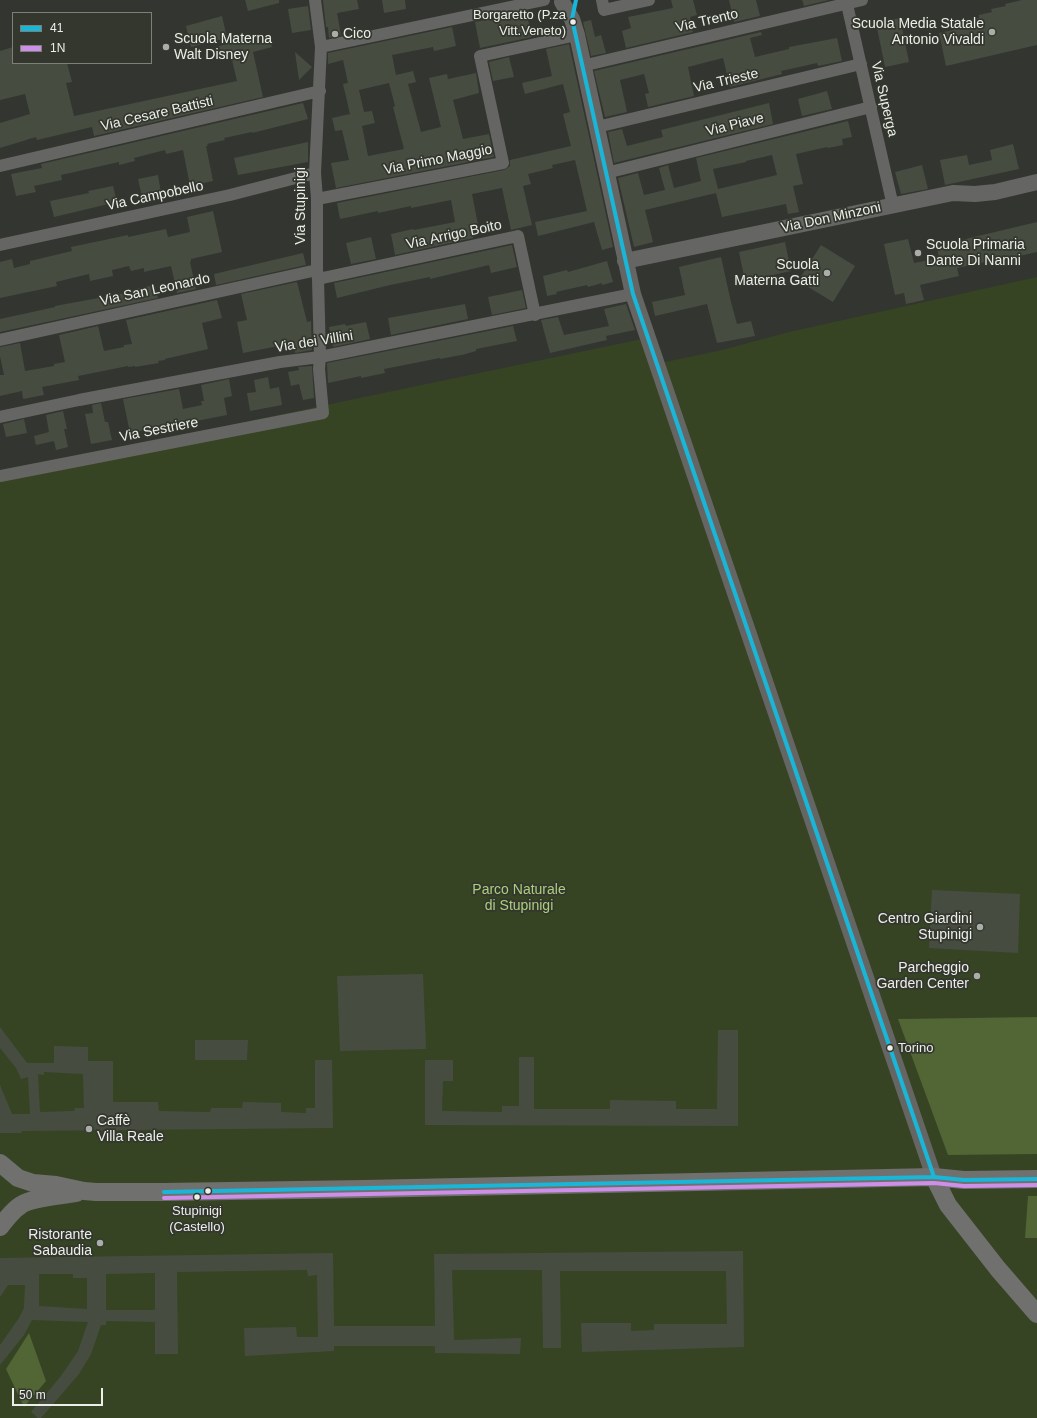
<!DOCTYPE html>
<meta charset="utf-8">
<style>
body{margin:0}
#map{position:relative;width:1037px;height:1418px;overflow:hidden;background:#333530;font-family:Helvetica,sans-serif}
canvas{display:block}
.legend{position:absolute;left:12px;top:12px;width:140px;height:52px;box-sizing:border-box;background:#33372e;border:1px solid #7d8079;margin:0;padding:5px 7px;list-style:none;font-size:12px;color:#ebeee9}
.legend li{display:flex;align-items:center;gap:8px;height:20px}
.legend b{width:20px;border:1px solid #7d8079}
.scale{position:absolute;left:12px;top:1388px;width:91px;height:18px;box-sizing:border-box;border:2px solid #ebeee9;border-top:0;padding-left:5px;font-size:12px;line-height:14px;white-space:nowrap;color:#ebeee9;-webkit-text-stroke:3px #33372e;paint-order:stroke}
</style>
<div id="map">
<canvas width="1037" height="1418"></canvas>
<ul class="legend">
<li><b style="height:5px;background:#1ab6d8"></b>41</li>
<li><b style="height:5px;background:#ce8fe9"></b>1N</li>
</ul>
<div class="scale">50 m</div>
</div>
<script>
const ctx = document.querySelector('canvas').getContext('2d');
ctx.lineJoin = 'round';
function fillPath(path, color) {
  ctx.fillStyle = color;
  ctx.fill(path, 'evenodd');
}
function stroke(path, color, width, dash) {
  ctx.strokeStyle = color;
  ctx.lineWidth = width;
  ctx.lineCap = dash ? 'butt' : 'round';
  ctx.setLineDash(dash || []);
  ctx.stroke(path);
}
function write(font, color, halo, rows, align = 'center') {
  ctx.font = font + ' Helvetica,sans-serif';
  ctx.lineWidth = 3.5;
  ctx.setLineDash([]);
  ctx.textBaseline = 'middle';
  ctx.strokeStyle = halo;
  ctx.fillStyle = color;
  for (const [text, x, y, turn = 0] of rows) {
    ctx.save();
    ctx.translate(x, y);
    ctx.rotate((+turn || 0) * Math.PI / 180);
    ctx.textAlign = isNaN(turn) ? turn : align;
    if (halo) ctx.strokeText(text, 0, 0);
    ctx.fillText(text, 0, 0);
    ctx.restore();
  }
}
fillPath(new Path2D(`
 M1037,277V1418H0V473L642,339L651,365L722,350L789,332Z`), '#364423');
fillPath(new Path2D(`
 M1037,1017V1154L948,1155L898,1019Z
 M1028,1196H1037V1238H1025Z
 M29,1333L46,1381L24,1407L6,1369Z`), '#516535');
fillPath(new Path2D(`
 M245,0H279V3L248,11Z
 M323,0H357L359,9L337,13L341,35L329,38L328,27H326Z
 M382,0H405L406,9L384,13Z
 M671,0H693L697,15L690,17L693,32L626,48L622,31L631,28L628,17L673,8Z
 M729,0H756L760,16L734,22Z
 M802,0H829L804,6Z
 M1022,0H1037V45L946,66L939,33L953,30V27L966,24L965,21L979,18V15L992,12L991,9L1006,6L1005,4Z
 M308,6L311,30L292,33L288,9Z
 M526,11L532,37L480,48L475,22Z
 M222,16L227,38L191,47L186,26Z
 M900,18L909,62L885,67L876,23Z
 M591,20L595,37L601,35L606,53L591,56L583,22Z
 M452,27L456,46L434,51L433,47L392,55L396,75L413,71L416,82L408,84L421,132L441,127L429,78L447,74L448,79L476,73L479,93L453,100L463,139L489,134L494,157L336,188L331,163L349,160L342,130L335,131L332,118L350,114L343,84L348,83L343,60L328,64V53ZM389,83L395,106L393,107L404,149L368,156L362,126L375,123L372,111L364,112L359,90Z
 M761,32L762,35L750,38L755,57L789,49V47L837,38L842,61L818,66L817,63L781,71L782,74L730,87L723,58L688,67L694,96L648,107L645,94L649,93L644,74L620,80L627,112L605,117L594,71Z
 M269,34L272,47L253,52L263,97L94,136L92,127L37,140L36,137L0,148V123L30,114L25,94L0,100V51L13,47V63H67L72,82L66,83L74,116L237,81L231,56L222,58L219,46Z
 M569,44L613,247L602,250L594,222L538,236L535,222L587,211L575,160L552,165L553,168L528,174L531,184L523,186L532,225L511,230L502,188L472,194L479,230L472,231L473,238L395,255L391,234L413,229L414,230L455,222L451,200L411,208V206L378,213V211L340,219L337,203L504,170L510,166V160L571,146L563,114L570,112L563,84L525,94L522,83L552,76L546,49Z
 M295,52L312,67L299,80Z
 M509,57L514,77L493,81L489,62Z
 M827,91L832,109L802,116L798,99Z
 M303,103L308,119L252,133V132L224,138L225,140L207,144L208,146H206L213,181L190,186L183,150L166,154L165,150L134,158L135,161L119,165V162L61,175L62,180L34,186L36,192L16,196L11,174L42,168L41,164Z
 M769,103L773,124L614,163L608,132L622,129L627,146L663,137L661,130Z
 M848,121L852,137L842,139L843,145L828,148L827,147L796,154L803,184L793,186L799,212L788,214L786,204L722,217L716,193L645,210L653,242L634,247L618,178L638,173L644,195L665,190L659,168L668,165L674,188L701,181L696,158ZM772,155L777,175L718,189L713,169L746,162V161Z
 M308,142V162L238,175L234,158Z
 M1013,144L1019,169L945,185L940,160L967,155L969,165L992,160L990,150Z
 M922,165L928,189L901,194L895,172Z
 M158,175L161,193L142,197L138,179Z
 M113,186L117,202L54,217L50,201L89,193L88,191Z
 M213,211L222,252L191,259V261L190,262L196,289L177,293L171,266L144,272V268L131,271L129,266L112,270L113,276L90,281L89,274L56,282L57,286L0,298V262L12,259L14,268L30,264V261L72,251L71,247L128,235V237L166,229L168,237L190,232L187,217Z
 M1037,222V252L985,264V262L957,268L959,276L920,285L924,300L906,304L904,293L895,295L884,244L908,239L914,263L939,258L937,248L957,243V241Z
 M371,237L376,259L351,264L346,243Z
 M785,242L791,271L745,281L739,252Z
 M512,245L517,267L491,273L489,265L430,279V277L390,285L337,298L334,283Z
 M821,245L855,266L833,302L798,281Z
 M303,253L306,265L216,285L214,274Z
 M721,257L731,302L737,324L751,321L755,336L717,343L707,304L655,316L652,302L685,295L679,267Z
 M607,261L613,282L602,285V283L588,287L587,285L556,292L557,294L547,296L543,276L567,270L568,272Z
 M297,282L307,322L311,321L312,350L295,353L293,343L243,353L237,322L247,320L241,294Z
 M155,285L158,298L0,332V319L55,307V306L131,292V290Z
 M522,290L526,308L492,315L488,297Z
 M217,300L222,318L202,323L208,349L165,359V360L158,361L159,363L135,367V366L128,367V366L78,376L79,380L42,387L44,395L23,399L22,391L0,396V375H4L0,356V347L20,343L25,371L54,366V364L65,362L59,335L98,326L104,351L124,347V345L132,344L126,320Z
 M465,304L468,319L391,335L388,318Z
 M626,304L635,330L606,336L607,340L550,353L541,320L558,317L564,335L609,326L604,309Z
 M366,322L370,339L333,347L329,327L345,324L346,326Z
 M513,326L517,341L476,349V351L462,355H461L440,359V358L384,369L385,373L361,378V376L328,383L327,363Z
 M312,366L314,398L303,400L299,384L291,386L288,372L299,370L298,367Z
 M268,377L270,389L279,387L282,405L250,411L247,393L256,392L254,380Z
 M229,379L232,396L224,398L227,415L191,422V423L165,428V426L130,433L123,399L179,389L183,409L202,405L201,401H204L201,385Z
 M101,403L105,422H108L112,440L91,444L85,414L93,413L92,405Z
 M63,411L67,429H64L68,447L56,450L54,441L36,445L34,436L49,432L46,415Z
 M24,419L27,433L6,437L3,424Z
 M932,890L1020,894L1018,953L929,948Z
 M423,974L426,1049L340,1051L337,976Z
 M0,1027L27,1063H54V1046L88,1047V1061H113V1102H158L159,1111L210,1112L211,1108H242L243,1102L281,1103V1112L306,1113V1108H315V1060H332L333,1128L22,1131L21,1133H0V1085L12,1114H30L28,1077L21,1079L16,1068L0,1048ZM44,1072L83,1074L84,1108H75L74,1111L40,1112L38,1074L44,1075Z
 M718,1030H738V1126L425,1125V1060H453V1081H443L442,1111L502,1112V1106H519V1057H534V1109H610V1100L676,1101V1109H717Z
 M195,1040H248L247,1060H195Z
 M743,1251L744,1347L582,1352L581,1323H631V1331L654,1330V1324H727L726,1271H560L561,1348H543L542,1270H452L454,1340L521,1338L520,1354L435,1353V1346H334V1351L245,1356L244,1328L296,1327L297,1337H318L317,1275L308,1276L307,1270L177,1272L178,1354H155V1322L106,1321V1325H101L91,1354L79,1374L41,1418H38L31,1412L61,1376L78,1351L88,1322L32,1320L24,1335L0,1365V1345L19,1318L24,1308L25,1285H8L0,1297V1258L333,1253L334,1326H435L434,1254ZM155,1273V1310H106V1274ZM39,1274H73V1278H87V1309L39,1306Z`), '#474c41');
stroke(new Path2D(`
 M602,0L604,10L649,0
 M846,0L893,206
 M321,47L544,0
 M582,66L862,0
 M597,127L861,64
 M0,166L320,91
 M606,173L871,107
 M317,199L503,163L480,56L577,35
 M0,245L230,195L315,173
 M318,279L518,236L535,315
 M0,340L317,270
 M0,417L79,400L280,362L320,357L633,294
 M0,476L323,413L319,369L320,357L318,279L317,270V199L315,173L321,47L315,0`), '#656664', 12);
stroke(new Path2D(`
 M562,2L572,19L577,35L633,294L934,1177
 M625,261L953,193L975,194L995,192L1037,182`), '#656664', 16);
stroke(new Path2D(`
 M0,1163L18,1178L33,1183L56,1185L84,1191L96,1192H164L364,1189L934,1177L964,1180L1037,1179
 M934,1177L948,1205L998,1269L1037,1314
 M0,1227C6,1219 13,1210 21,1205C33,1197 62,1196 76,1193`), '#70706f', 18);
stroke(new Path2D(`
 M576,0L572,19L633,294L934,1177
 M164,1192L934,1177L964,1180L1037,1179`), '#1ab6d8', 4);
stroke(new Path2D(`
 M164,1198L934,1183L964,1186L1037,1185`), '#ce8fe9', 4);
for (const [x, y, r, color] of [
 [573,22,3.5,"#ebeee9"],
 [992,32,4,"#abada8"],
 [335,34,4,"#abada8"],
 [166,47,4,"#abada8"],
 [918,253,4,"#abada8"],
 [827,273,4,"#abada8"],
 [980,927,4,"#abada8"],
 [977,976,4,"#abada8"],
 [890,1048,3.5,"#ebeee9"],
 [89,1129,4,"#abada8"],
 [208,1191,3.5,"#ebeee9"],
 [197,1197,3.5,"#ebeee9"],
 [100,1243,4,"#abada8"]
]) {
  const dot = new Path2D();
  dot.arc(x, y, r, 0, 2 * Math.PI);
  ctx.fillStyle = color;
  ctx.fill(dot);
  stroke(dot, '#33372e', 1.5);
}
write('13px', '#ebeee9', '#33372e', [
 ["Borgaretto (P.za",566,15],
 ["Vitt.Veneto)",566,31],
 ["Torino",898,1048,"left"],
 ["Stupinigi",197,1211,"center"],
 ["(Castello)",197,1227,"center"]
], 'right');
write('14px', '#ebeee9', '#33372e', [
 ["Via Trento",707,21,-13],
 ["Via Trieste",726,81,-13],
 ["Via Superga",884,99,77],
 ["Via Cesare Battisti",157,114,-13],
 ["Via Piave",735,125,-14],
 ["Via Primo Maggio",438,160,-11],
 ["Via Campobello",155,196,-12],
 ["Via Stupinigi",301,206,-90],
 ["Via Don Minzoni",831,218,-12],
 ["Via Arrigo Boito",454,235,-12],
 ["Via San Leonardo",155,290,-12],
 ["Via dei Villini",314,342,-9],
 ["Via Sestriere",159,430,-11]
]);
write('14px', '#ebeee9', '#33372e', [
 ["Scuola Media Statale",984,24],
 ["Antonio Vivaldi",984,40],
 ["Cico",343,34,"left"],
 ["Scuola Materna",174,39,"left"],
 ["Walt Disney",174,55,"left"],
 ["Scuola Primaria",926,245,"left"],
 ["Dante Di Nanni",926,261,"left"],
 ["Scuola",819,265],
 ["Materna Gatti",819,281],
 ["Centro Giardini",972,919],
 ["Stupinigi",972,935],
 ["Parcheggio",969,968],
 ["Garden Center",969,984],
 ["Caffè",97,1121,"left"],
 ["Villa Reale",97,1137,"left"],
 ["Ristorante",92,1235],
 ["Sabaudia",92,1251]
], 'right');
write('14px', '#acce7d', '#33372e', [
 ["Parco Naturale",519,890],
 ["di Stupinigi",519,906]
]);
</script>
